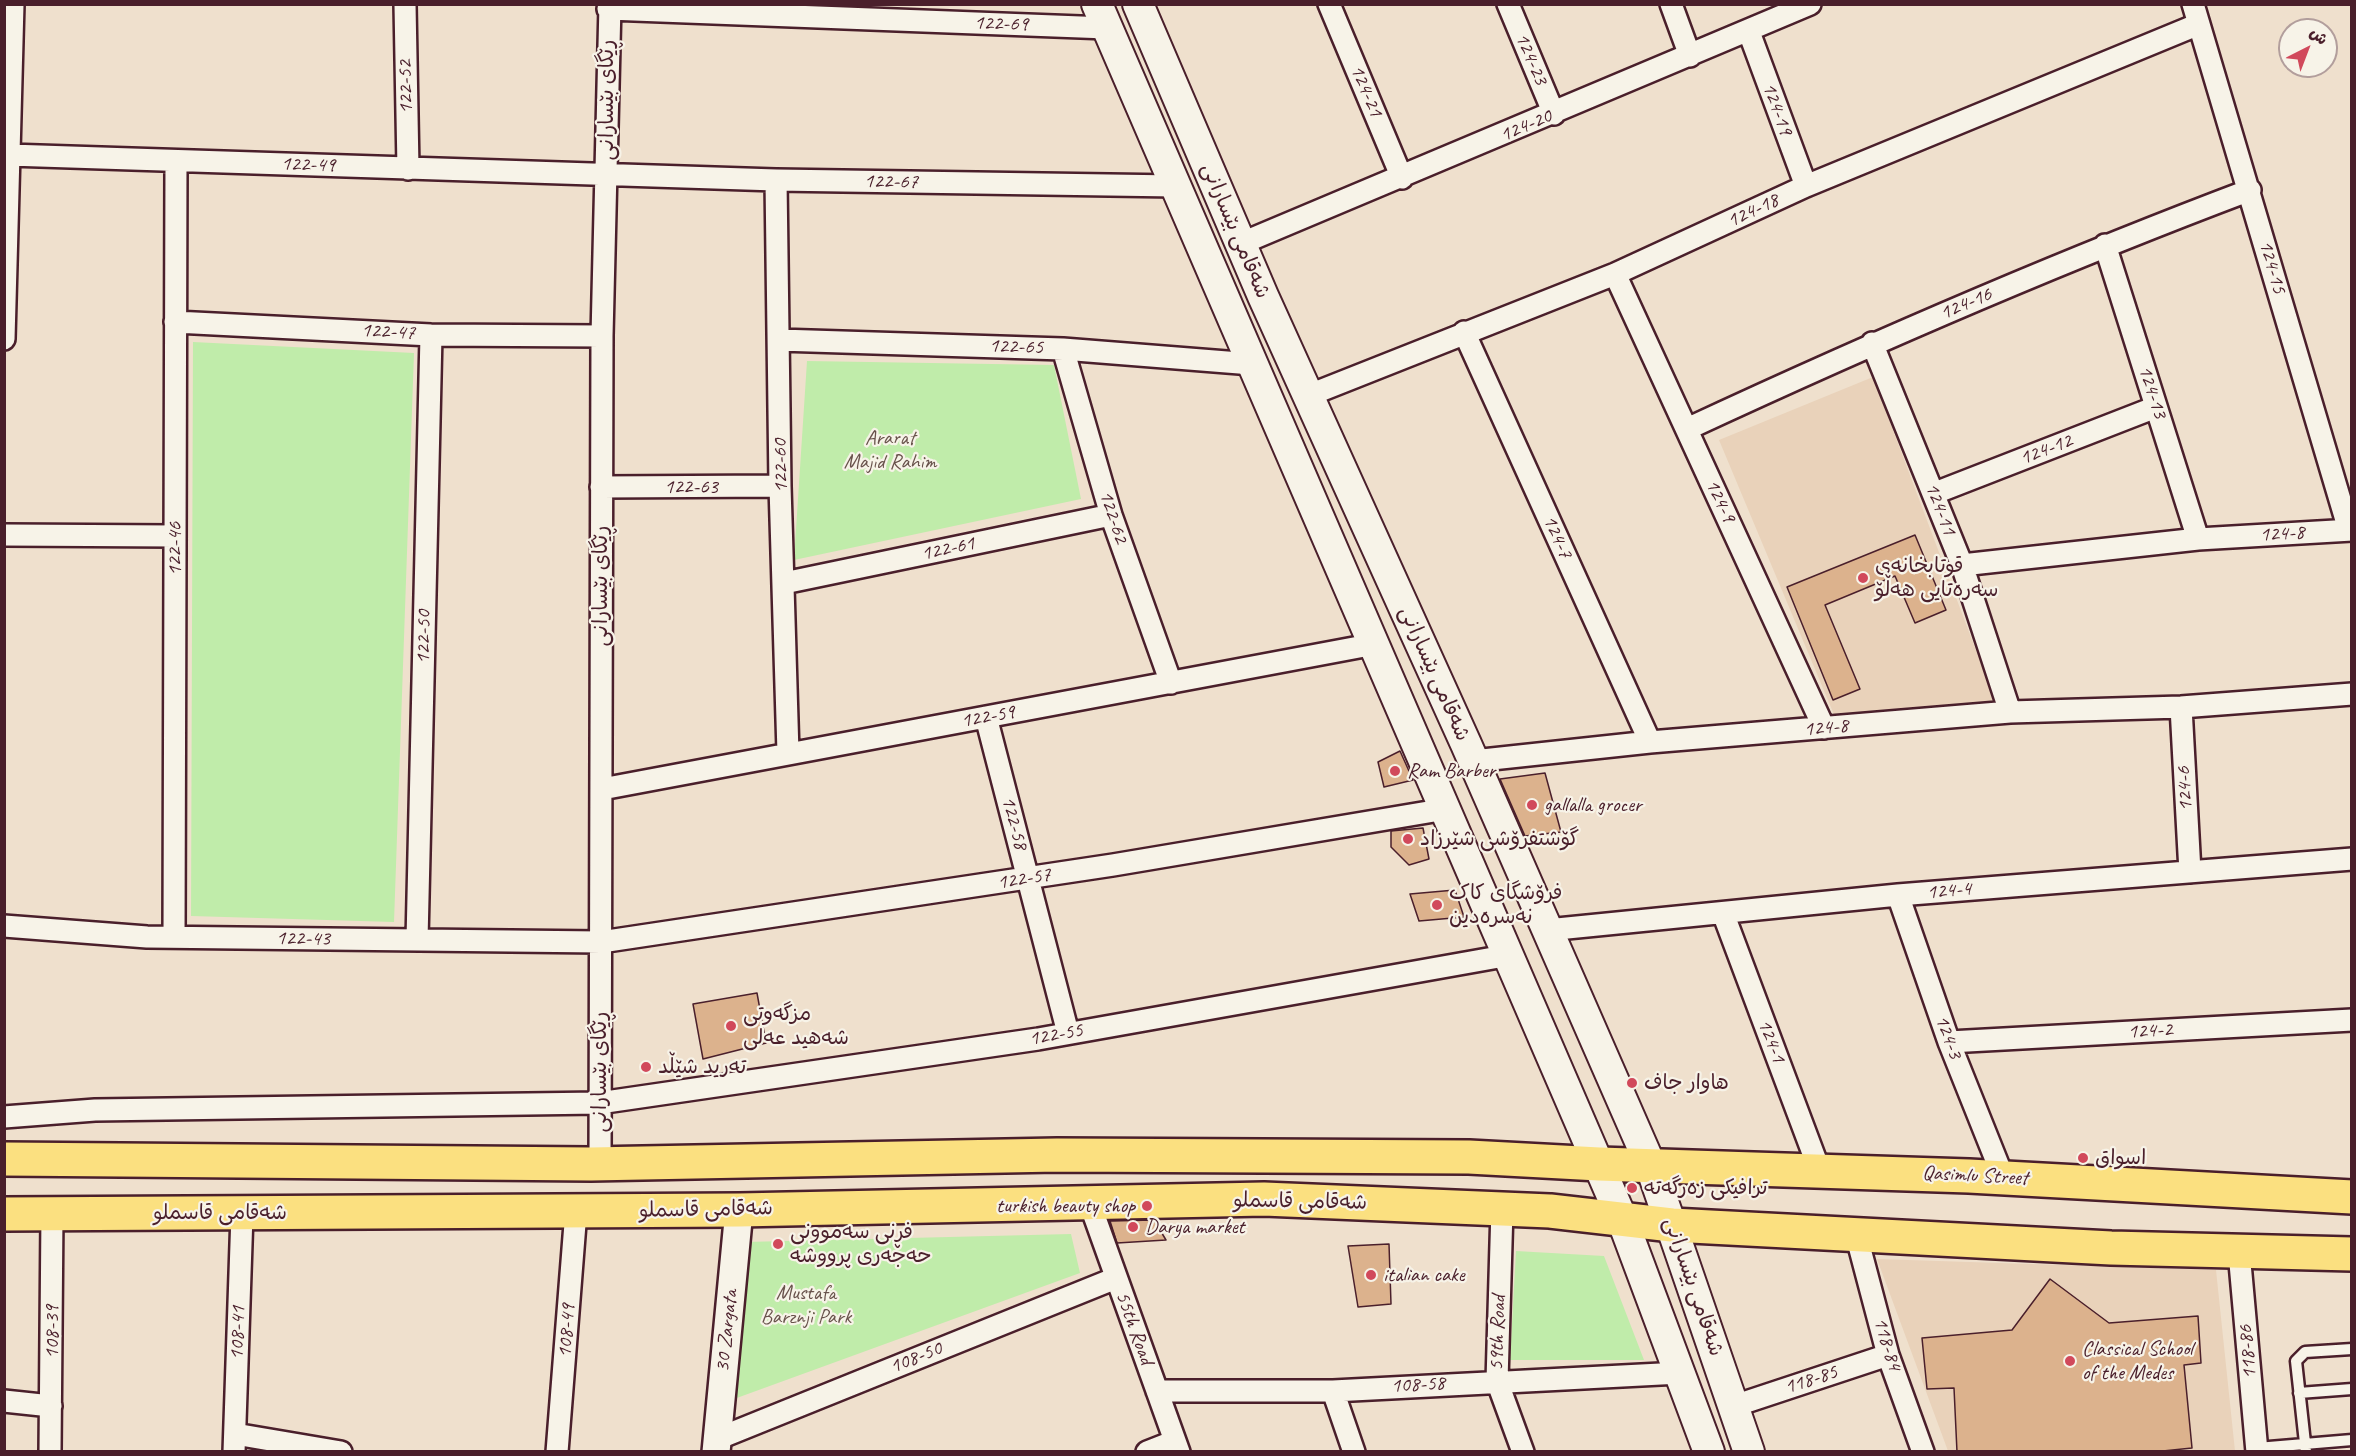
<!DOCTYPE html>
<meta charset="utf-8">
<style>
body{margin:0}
#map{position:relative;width:2356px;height:1456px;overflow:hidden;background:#efe0cd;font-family:Caveat,"Playpen Sans Arabic",sans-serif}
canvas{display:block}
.frame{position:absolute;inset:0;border:6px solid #4a1f2b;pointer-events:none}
.north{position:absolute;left:2278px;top:18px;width:60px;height:60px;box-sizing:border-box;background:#f7f3e8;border:2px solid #b29e9c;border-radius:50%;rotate:42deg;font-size:16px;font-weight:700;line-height:24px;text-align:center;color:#4a1f2b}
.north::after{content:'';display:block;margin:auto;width:21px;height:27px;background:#d1495b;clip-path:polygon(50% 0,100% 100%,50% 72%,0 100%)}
</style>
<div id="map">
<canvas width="2356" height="1456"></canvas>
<div class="frame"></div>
<div class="north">ش</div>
</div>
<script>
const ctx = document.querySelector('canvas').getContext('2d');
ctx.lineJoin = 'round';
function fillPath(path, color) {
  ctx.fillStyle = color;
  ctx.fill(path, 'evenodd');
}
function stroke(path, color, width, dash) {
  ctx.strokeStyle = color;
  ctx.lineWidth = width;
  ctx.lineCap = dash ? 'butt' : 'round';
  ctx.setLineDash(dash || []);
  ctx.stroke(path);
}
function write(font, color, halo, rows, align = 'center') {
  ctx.font = font + ' Caveat,"Playpen Sans Arabic",sans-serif';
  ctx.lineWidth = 4.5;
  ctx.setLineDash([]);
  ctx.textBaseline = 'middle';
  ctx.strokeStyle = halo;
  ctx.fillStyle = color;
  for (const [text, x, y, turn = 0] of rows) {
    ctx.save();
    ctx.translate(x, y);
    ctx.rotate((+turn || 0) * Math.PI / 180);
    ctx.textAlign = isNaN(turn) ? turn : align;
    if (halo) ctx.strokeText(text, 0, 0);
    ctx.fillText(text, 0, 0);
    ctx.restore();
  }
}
fillPath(new Path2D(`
 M1873,377L2001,717L1843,736L1719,440Z
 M1877,1259L2216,1270L2235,1451H1948Z`), '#e9d2ba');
fillPath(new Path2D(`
 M193,342L414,353L394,922L191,916Z
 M807,361L1054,365L1081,499L794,560Z
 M1071,1234L1080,1273L734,1399L745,1242Z
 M1516,1251L1604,1256L1644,1360H1510Z`), '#c0ecaa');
const building = new Path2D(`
 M1915,535L1946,610L1915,623L1895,576L1825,605L1860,689L1833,700L1787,587Z
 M1400,751L1413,780L1384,787L1378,762Z
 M1545,773L1561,832L1525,836L1500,779Z
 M1423,828L1429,859L1409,865L1391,847V831Z
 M1455,890L1464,917L1419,921L1410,894Z
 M757,993L766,1043L703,1059L693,1004Z
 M1154,1220L1166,1240L1117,1243L1110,1221Z
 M1389,1244L1391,1304L1358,1307L1348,1246Z
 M2050,1279L2109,1323L2198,1316L2201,1363L2184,1365L2192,1448L2153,1452H1957L1954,1388L1927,1389L1922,1338L2012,1330Z`);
fillPath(building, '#dcb28d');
stroke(building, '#4a1f2b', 1.5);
const service = new Path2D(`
 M2299,1393L2352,1389
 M2257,1448L2352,1440
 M2306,1452L2296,1361L2305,1352L2352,1349`);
const minor = new Path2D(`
 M405,4L408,169
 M1329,4L1402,178
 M1508,4L1554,114
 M1671,4L1690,56
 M2193,4L2349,530
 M608,9L1107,28
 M1749,32L1806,186
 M9,155L776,180L1176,186
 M776,180L780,486L788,753
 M1240,244L1810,4
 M2105,245L2198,539
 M1615,274L1824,728
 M175,322L431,335L602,336
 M1464,332L1650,742
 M4,339L13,4
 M779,340L1063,349L1252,364
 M1872,343L1962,565L2010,712
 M1063,349L1111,515L1171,683
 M1307,396L1615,274L1806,186L2199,24
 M1687,429C1872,343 2059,262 2250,190
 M601,487L780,486
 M1935,493L2156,407
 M4,535L175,536
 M1962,565L2198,539L2352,530
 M784,583L1111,515
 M2181,707L2190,872
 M986,717L1068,1033
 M1473,761L1650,742L2010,712L2181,707L2352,694
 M602,789L1375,644
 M1898,895L1949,1042L2003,1177
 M1723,913L1819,1169
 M4,926L147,937L601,942L1113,865L1446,809
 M1547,930L1898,895L2352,859
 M174,937L176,161
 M417,940L431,335
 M1949,1042L2352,1020
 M4,1117L95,1110L599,1103L1038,1039L1510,955
 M600,1163L602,336L610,4
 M1090,1204L1179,1452
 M1502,1209L1497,1381L1523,1452
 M1856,1234L1888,1355L1923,1452
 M2239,1252L2257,1452
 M1157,1391H1333L1680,1373
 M1333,1391L1354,1452
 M4,1401L51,1406
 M1734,1406L1888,1355
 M235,1434L341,1452
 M717,1439L1116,1278
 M50,1452L52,1213
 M234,1452L242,1214
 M557,1452L576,1211
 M1147,1452L1175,1441`);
const tertiary = new Path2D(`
 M716,1452L739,1210`);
const secondary = new Path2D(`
 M1097,4L1622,1219L1709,1452
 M1138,4L1263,296L1466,744L1650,1164L1749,1452`);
const primary = new Path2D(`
 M4,1159L591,1164L1057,1155L1469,1157L1599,1164L1969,1176L2352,1197
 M4,1214L739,1210L1264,1199L1550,1211L1672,1225L2111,1248L2352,1254`);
stroke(service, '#4a1f2b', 15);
stroke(minor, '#4a1f2b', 26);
stroke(tertiary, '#4a1f2b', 32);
stroke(secondary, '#4a1f2b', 34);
stroke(primary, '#4a1f2b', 38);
stroke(service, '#f7f3e8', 10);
stroke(minor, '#f7f3e8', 21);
stroke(tertiary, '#f7f3e8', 27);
stroke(secondary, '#f7f3e8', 30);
stroke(primary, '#fbe080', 33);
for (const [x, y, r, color] of [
 [1863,578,6,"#d1495b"],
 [1395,771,6,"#d1495b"],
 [1532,805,6,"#d1495b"],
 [1408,839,6,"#d1495b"],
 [1437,905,6,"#d1495b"],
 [731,1026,6,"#d1495b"],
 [646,1067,6,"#d1495b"],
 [1632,1083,6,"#d1495b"],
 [2083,1158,6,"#d1495b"],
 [1632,1188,6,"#d1495b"],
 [1147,1206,6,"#d1495b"],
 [1133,1227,6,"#d1495b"],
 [778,1244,6,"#d1495b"],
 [1371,1275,6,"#d1495b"],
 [2070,1361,6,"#d1495b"]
]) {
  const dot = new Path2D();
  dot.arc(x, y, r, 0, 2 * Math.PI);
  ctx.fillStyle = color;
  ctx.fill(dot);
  stroke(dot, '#f7f3e8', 2);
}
write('21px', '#4a1f2b', '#f7f3e8', [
 ["122-69",1001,24,2],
 ["124-23",1531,59,67],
 ["122-52",406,87,-91],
 ["124-21",1366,91,67],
 ["ڕێگای بێسارانی",607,100,-90],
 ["124-19",1777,109,70],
 ["124-20",1526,126,-23],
 ["122-49",308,165,2],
 ["122-67",891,182,1],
 ["124-18",1753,211,-25],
 ["شەقامی بێسارانی",1235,231,67],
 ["124-15",2272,267,74],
 ["124-16",1966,304,-23],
 ["122-47",388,332,3],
 ["122-65",1016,347,2],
 ["124-13",2152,392,72],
 ["124-12",2046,450,-21],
 ["122-60",781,466,-91],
 ["122-63",691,487],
 ["124-9",1720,501,65],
 ["124-11",1940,509,69],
 ["122-62",1113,517,72],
 ["124-8",2282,534,-3],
 ["124-7",1557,537,66],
 ["122-46",175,549,-90],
 ["122-61",948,549,-12],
 ["ڕێگای بێسارانی",601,586,-90],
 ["122-50",424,637,-89],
 ["شەقامی بێسارانی",1434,674,66],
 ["122-59",988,717,-10],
 ["124-8",1826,728,-5],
 ["124-6",2185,789,-93],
 ["122-58",1014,823,75],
 ["122-57",1024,879,-9],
 ["124-4",1949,891,-5],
 ["122-43",303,939,1],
 ["124-2",2150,1031,-3],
 ["122-55",1056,1035,-10],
 ["124-3",1948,1037,70],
 ["124-1",1771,1041,69],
 ["ڕێگای بێسارانی",600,1072,-90],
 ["Qasimlu Street",1975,1176,3],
 ["شەقامی قاسملو",1300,1202,1],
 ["شەقامی قاسملو",706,1210,-1],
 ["شەقامی قاسملو",220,1213],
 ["شەقامی بێسارانی",1693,1287,71],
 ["55th Road",1134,1328,70],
 ["108-49",567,1331,-86],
 ["30 Zargata",727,1331,-84],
 ["108-39",52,1332,-90],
 ["108-41",238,1333,-88],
 ["59th Road",1498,1333,-88],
 ["118-84",1887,1344,73],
 ["118-86",2248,1352,-95],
 ["108-50",916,1358,-22],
 ["118-85",1811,1380,-18],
 ["108-58",1418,1385,-3]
]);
write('21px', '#68524b', '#f7f3e8', [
 ["Ararat",890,438],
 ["Majid Rahim",890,462],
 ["Mustafa",806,1293],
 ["Barznji Park",806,1317]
]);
write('21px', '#4a1f2b', '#f7f3e8', [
 ["قوتابخانەی",1875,566],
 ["سەرەتایی هەڵۆ",1875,590],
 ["Ram Barber",1407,771],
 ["gallalla grocer",1544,805],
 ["گۆشتفرۆشی شێرزاد",1420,839],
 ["فرۆشگای کاک",1449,893],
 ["نەسرەدین",1449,917],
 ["مزگەوتی",743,1014],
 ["شەهید عەلی",743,1038],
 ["تەرید شێڵد",658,1067],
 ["هاوار جاف",1644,1083],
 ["اسواق",2095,1158],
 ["ترافیکی زەرگەتە",1644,1188],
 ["turkish beauty shop",1135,1206,"right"],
 ["Darya market",1145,1227],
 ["فڕنی سەموونی",790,1232],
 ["حەجەری پرووشە",790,1256],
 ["italian cake",1383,1275],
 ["Classical School",2082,1349],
 ["of the Medes",2082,1373]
], 'left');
</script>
